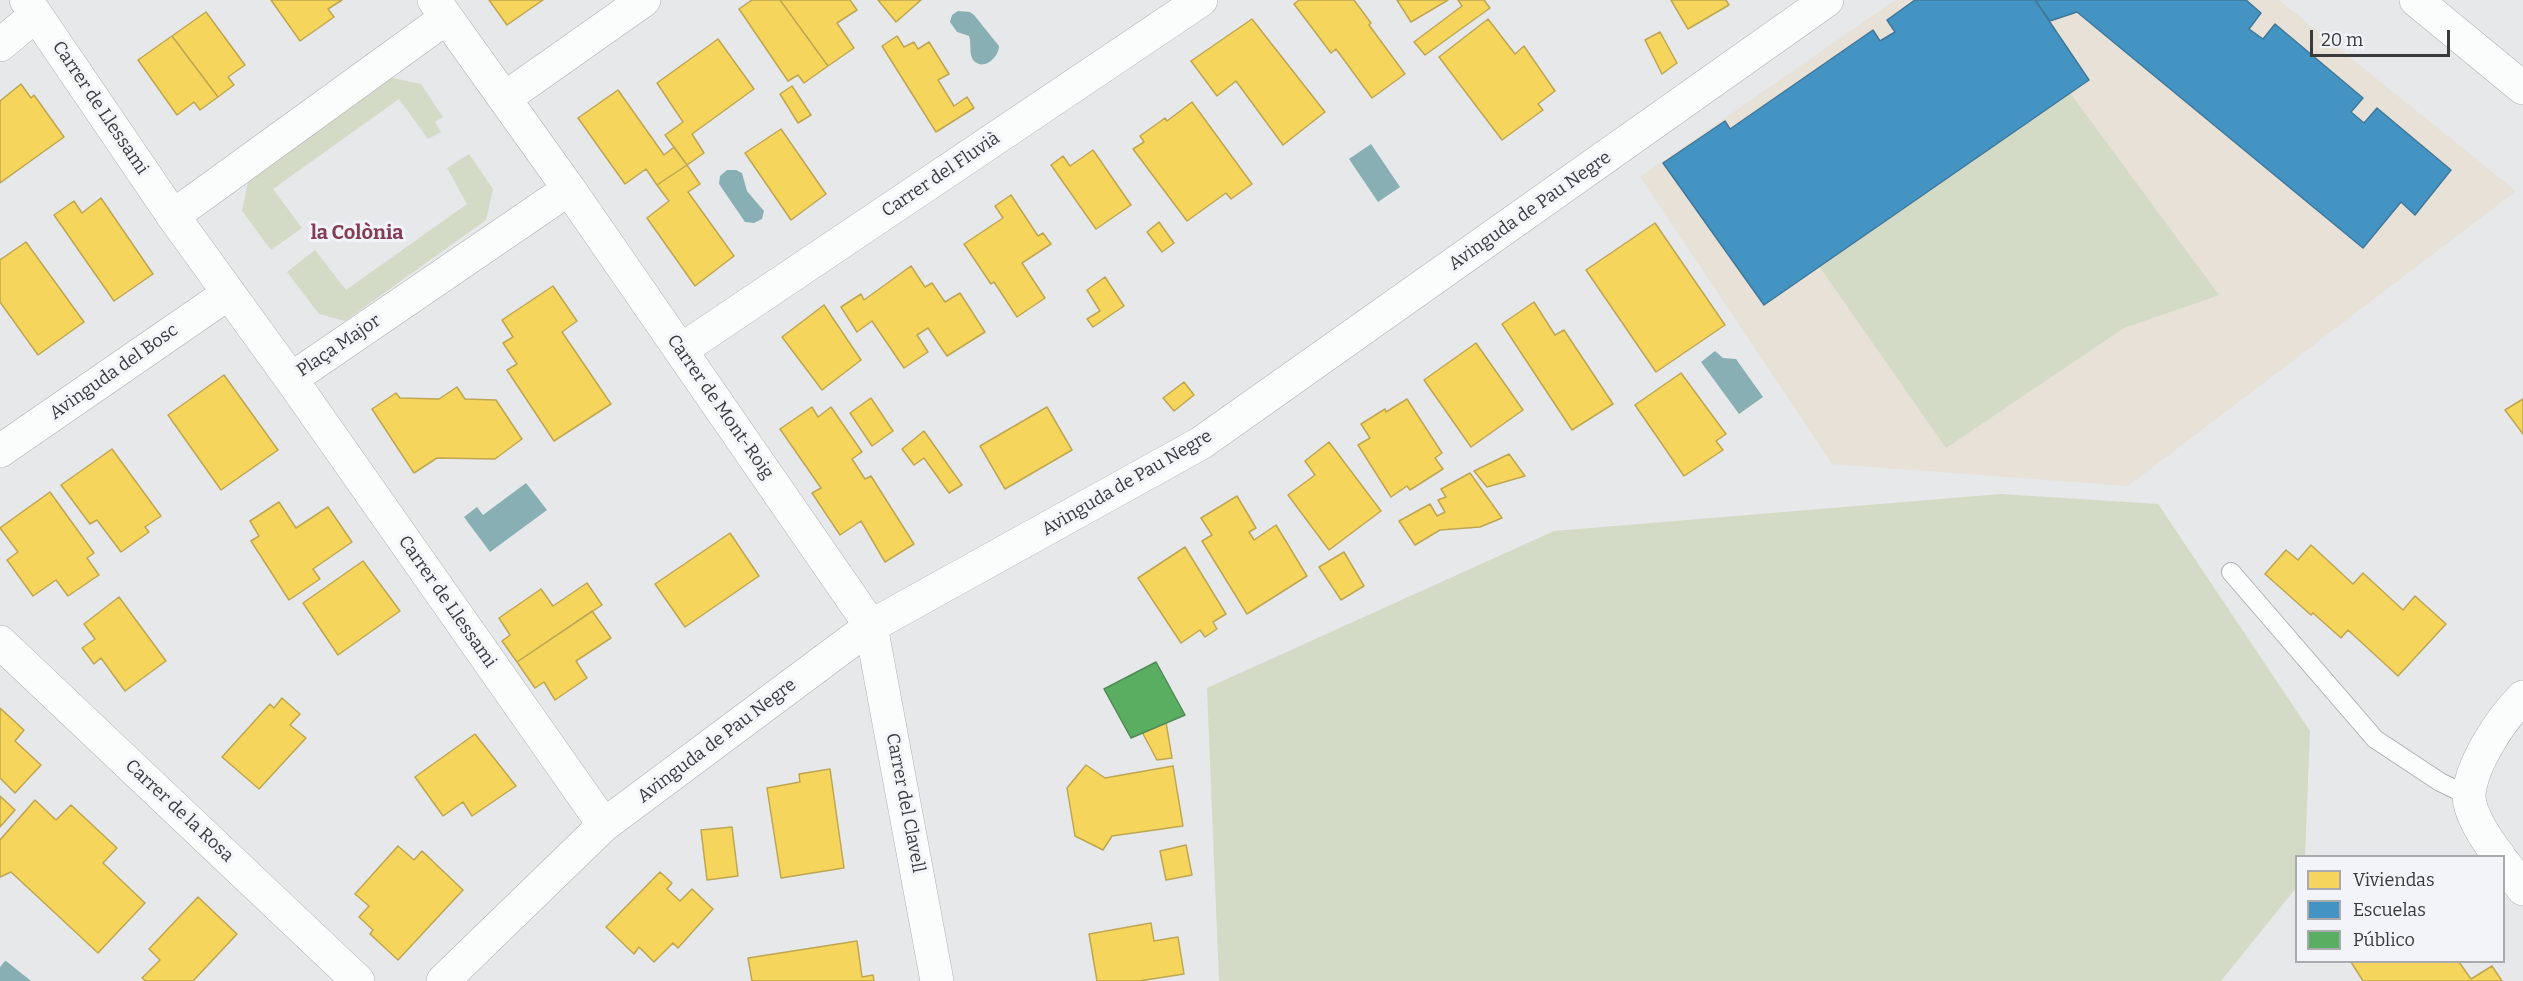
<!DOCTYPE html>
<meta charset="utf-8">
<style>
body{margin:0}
#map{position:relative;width:2523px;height:981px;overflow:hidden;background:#e7e8ea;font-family:Bitter,serif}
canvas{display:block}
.legend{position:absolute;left:2295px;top:855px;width:210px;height:108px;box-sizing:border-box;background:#f3f4f9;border:2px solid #a9aaad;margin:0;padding:8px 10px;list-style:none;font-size:18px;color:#3a3a3c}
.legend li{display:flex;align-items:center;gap:12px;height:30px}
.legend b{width:30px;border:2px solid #a9aaad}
.scale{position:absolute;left:2310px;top:30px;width:140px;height:27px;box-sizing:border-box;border:3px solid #3a3a3c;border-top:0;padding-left:8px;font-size:18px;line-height:21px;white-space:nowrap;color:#3a3a3c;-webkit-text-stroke:4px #f3f4f9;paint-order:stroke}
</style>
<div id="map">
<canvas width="2523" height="981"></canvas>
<ul class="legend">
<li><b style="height:16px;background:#f6d55c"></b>Viviendas</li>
<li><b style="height:16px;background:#4393c3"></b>Escuelas</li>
<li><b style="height:16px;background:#5aae61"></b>Público</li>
</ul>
<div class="scale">20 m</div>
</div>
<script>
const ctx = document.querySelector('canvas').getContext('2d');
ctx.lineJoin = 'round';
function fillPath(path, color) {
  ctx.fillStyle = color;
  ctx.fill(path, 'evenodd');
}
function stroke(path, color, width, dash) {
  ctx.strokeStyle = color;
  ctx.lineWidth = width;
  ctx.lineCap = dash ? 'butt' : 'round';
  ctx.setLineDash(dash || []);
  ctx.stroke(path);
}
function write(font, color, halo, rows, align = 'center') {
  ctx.font = font + ' Bitter,serif';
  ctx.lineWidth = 6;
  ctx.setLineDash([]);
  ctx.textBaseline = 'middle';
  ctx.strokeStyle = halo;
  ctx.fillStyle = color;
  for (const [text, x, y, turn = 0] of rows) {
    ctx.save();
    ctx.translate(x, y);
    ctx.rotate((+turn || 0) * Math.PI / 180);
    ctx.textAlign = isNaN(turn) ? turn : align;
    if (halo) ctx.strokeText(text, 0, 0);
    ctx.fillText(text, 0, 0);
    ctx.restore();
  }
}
fillPath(new Path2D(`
 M1895,0H2279L2516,191L2128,486L1832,464L1640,177Z`), '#e7e1d7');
fillPath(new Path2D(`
 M388,77L421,84L443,117L435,122L441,132L428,139L399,99L273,189L302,228L271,250L242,211L250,173Z
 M2070,93L2219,295L2124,328L1946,448L1819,266Z
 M469,154L493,189L486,220L345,321L319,314L287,272L315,250L346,290L467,204L447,168Z
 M2001,494L2158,504L2310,731L2305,856H2296V888L2221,981H1219L1207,688L1554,531Z`), '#d3dac5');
fillPath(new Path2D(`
 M958,11L970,12L974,15L999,46C999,57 984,71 974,61C968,54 972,44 969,36L957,32L950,22L952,15Z
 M1371,144L1400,187L1378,202L1349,159Z
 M727,170H736L742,173L747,191L764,211L762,219L754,223L745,222L719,184L720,176Z
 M1715,351L1723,358L1736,359L1763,397L1739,414L1701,362Z
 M526,483L547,510L490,552L464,517L477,507L483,515Z
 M5,961H6L31,981H0V967Z`), '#88afb3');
const homes = new Path2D(`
 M271,0H342L328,9L334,17L300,41Z
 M489,0H543L507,25Z
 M752,0H780L828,66L804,83L798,75L788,81L739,9Z
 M780,0H850L857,10L837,23L854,48L828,66Z
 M878,0H921L896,22Z
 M1299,0H1354L1371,23L1369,25L1405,74L1372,98L1336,49L1331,53L1294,4Z
 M1397,0H1448L1411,22Z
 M1458,0H1484L1490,8L1425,55L1414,42L1462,6Z
 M1671,0H1726L1729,5L1688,29Z
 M206,12L245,65L228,77L234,85L218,97L172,36Z
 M1252,19L1325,112L1283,145L1236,81L1217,96L1191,61Z
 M1488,19L1515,54L1524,46L1555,91L1538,104L1543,110L1502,140L1439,57Z
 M1660,32L1677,63L1662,74L1645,40Z
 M172,36L218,97L200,110L194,102L177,115L138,60Z
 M897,36L904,47L914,42L918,49L929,42L949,74L938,80L954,106L967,97L974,108L936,132L882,46Z
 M718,39L754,89L692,134L704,153L687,165L665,135L683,122L657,83Z
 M21,84L31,98L34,95L64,137L0,183V101Z
 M792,86L811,115L798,123L780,94Z
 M618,90L664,155L674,147L687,165L657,185L646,169L625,184L578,118Z
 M1192,102L1252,184L1231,199L1226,193L1187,221L1133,149L1144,142L1140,136L1165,118L1167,121Z
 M781,129L826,194L791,220L745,153Z
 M1093,150L1131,205L1096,229L1051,165L1063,156L1070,166Z
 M687,165L700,184L688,192L734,256L695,286L647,218L669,201L657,185Z
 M1011,195L1038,236L1043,233L1051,244L1022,263L1045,298L1017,317L994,282L991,284L964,244L1003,218L995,206Z
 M101,198L153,274L114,301L54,215L74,201L82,213Z
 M1159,222L1174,243L1162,252L1147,232Z
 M1655,223L1725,325L1656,372L1586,270Z
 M26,242L84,322L38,355L0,302V260Z
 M911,266L925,287L932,283L945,302L960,293L985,332L947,356L928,328L917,335L928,352L904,368L872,321L857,332L841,307L861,294L864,300Z
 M1105,277L1124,306L1093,327L1087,319L1100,311L1087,290Z
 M553,286L577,321L562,332L611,404L554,441L507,370L517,364L503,343L513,337L502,320Z
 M1534,302L1555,335L1564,330L1613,404L1572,430L1502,324Z
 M824,305L861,360L822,390L782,337Z
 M1476,343L1523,410L1471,447L1424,380Z
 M1681,373L1726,434L1716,441L1723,450L1684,476L1635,405Z
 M224,375L278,450L221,490L168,415Z
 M1184,382L1194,395L1174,411L1163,398Z
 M457,387L465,399L496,400L522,439L495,459L437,458L414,473L372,409L396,393L400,398L439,399Z
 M871,398L893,431L872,446L850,413Z
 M1407,399L1442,453L1435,458L1443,469L1410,490L1407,486L1391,497L1358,445L1370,438L1361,424L1385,409L1386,412Z
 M2523,399V434L2505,410Z
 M812,407L818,417L831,407L862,452L852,459L865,479L871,476L914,544L885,562L861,521L840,535L812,493L821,488L780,429Z
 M1047,407L1072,450L1005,489L980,446Z
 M924,431L962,485L949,493L924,458L914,465L902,449Z
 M1329,442L1381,511L1329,550L1288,495L1315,475L1305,461Z
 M112,449L161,516L145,527L149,532L121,552L97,520L90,524L61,485Z
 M1509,454L1525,476L1487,487L1474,471Z
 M1470,473L1502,518L1480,527L1440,530L1415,545L1399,521L1430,504L1437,516L1445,512L1438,500L1446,497L1441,489Z
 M50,492L94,553L87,558L99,575L68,596L56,580L33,596L7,560L18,552L0,528Z
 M1237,496L1256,528L1249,532L1254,540L1276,525L1307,576L1247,614L1202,541L1212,535L1201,518Z
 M279,502L296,528L328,507L352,542L313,569L320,579L289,600L251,541L259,536L250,521Z
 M730,533L759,576L685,627L655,584Z
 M2311,545L2353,584L2363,573L2403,610L2415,596L2446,624L2398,676L2348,630L2341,638L2313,613L2311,615L2265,574L2286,550L2298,560Z
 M1185,547L1226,614L1213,622L1217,629L1205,637L1200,630L1181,643L1138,578Z
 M1344,552L1364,586L1341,600L1319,567Z
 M363,561L400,611L338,655L303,603Z
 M587,583L602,605L517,662L502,641L510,635L499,618L541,589L553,606Z
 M119,597L166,661L125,691L101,658L94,664L82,648L95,639L84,624Z
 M592,611L611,638L576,661L587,678L555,700L544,682L535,688L517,662Z
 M282,698L300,714L290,725L306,738L259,789L222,757L270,704L274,708Z
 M0,708L24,730L15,741L41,765L15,793L0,778Z
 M1166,722L1172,758L1157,760L1142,732Z
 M475,734L516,786L472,816L463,802L443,816L415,777Z
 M1086,765L1105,778L1173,766L1183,826L1112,836L1103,850L1075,836L1067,788Z
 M830,769L844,868L781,878L767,788L800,782L799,774Z
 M0,796L15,810L0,827Z
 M35,800L56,820L71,805L117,848L103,863L145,903L98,953L11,872L0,877V840Z
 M732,827L738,876L707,880L701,830Z
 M1186,845L1192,875L1166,880L1160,851Z
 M398,846L414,860L422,851L463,890L398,960L370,934L373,930L359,917L369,906L355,894Z
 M660,872L672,883L667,889L680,901L692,889L713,909L678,948L673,943L654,962L639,947L634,954L606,927Z
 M198,897L237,934L193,981H146L142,978L160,960L149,949Z
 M1151,923L1154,941L1178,937L1184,974L1139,981H1097L1089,934Z
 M857,941L862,977L873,975L874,981H752L748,958Z
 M2351,962H2459L2471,979L2492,966L2502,981H2363Z`);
fillPath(homes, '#f6d55c');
stroke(homes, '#bea652', 1.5);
const schools = new Path2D(`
 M1915,0H2035L2089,80L1764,305L1663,163L1725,121L1730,129L1873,30L1880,41L1895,32L1887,20Z
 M2035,0H2246L2261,13L2249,29L2263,39L2275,24L2363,98L2351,112L2364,123L2377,108L2451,170L2415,215L2401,202L2363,248L2077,12L2050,21Z`);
fillPath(schools, '#4393c3');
stroke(schools, '#40789a', 1.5);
const public = new Path2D(`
 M1156,662L1185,715L1131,738L1104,689Z`);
fillPath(public, '#5aae61');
stroke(public, '#508b56', 1.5);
const lane = new Path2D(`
 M2231,572L2375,739L2440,782L2469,796`);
const street = new Path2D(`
 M26,0L173,216
 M434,0L569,189L291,379L173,216L446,18
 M0,45L36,15
 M505,98L644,0
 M569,189L871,626L937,981
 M681,350L1201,0
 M291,379L604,825
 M0,451L229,293
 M0,642L358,981
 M2499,856C2488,842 2468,813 2469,794C2472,763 2501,719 2523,697
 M2504,863L2523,889
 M443,981L604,825L871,626L1201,443L1827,0`);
const secondary = new Path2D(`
 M2416,0L2523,88`);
stroke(lane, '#b0b0b2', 20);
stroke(street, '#b0b0b2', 34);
stroke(secondary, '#b0b0b2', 34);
stroke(lane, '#fbfcfc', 18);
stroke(street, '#fbfcfc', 33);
stroke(secondary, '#fbfcfc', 33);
write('18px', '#3a3a3c', '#f3f4f9', [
 ["Carrer de Llessami",100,108,56],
 ["Carrer del Fluvià",941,175,-34],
 ["Avinguda de Pau Negre",1530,211,-35],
 ["Plaça Major",339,346,-34],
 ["Avinguda del Bosc",114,372,-35],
 ["Carrer de Mont-Roig",720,407,55],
 ["Avinguda de Pau Negre",1127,483,-30],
 ["Carrer de Llessami",447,602,55],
 ["Avinguda de Pau Negre",717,741,-37],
 ["Carrer del Clavell",905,803,79],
 ["Carrer de la Rosa",179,811,43]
]);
write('bold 20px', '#833c52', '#f3f4f9', [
 ["la Colònia",357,233]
]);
</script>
